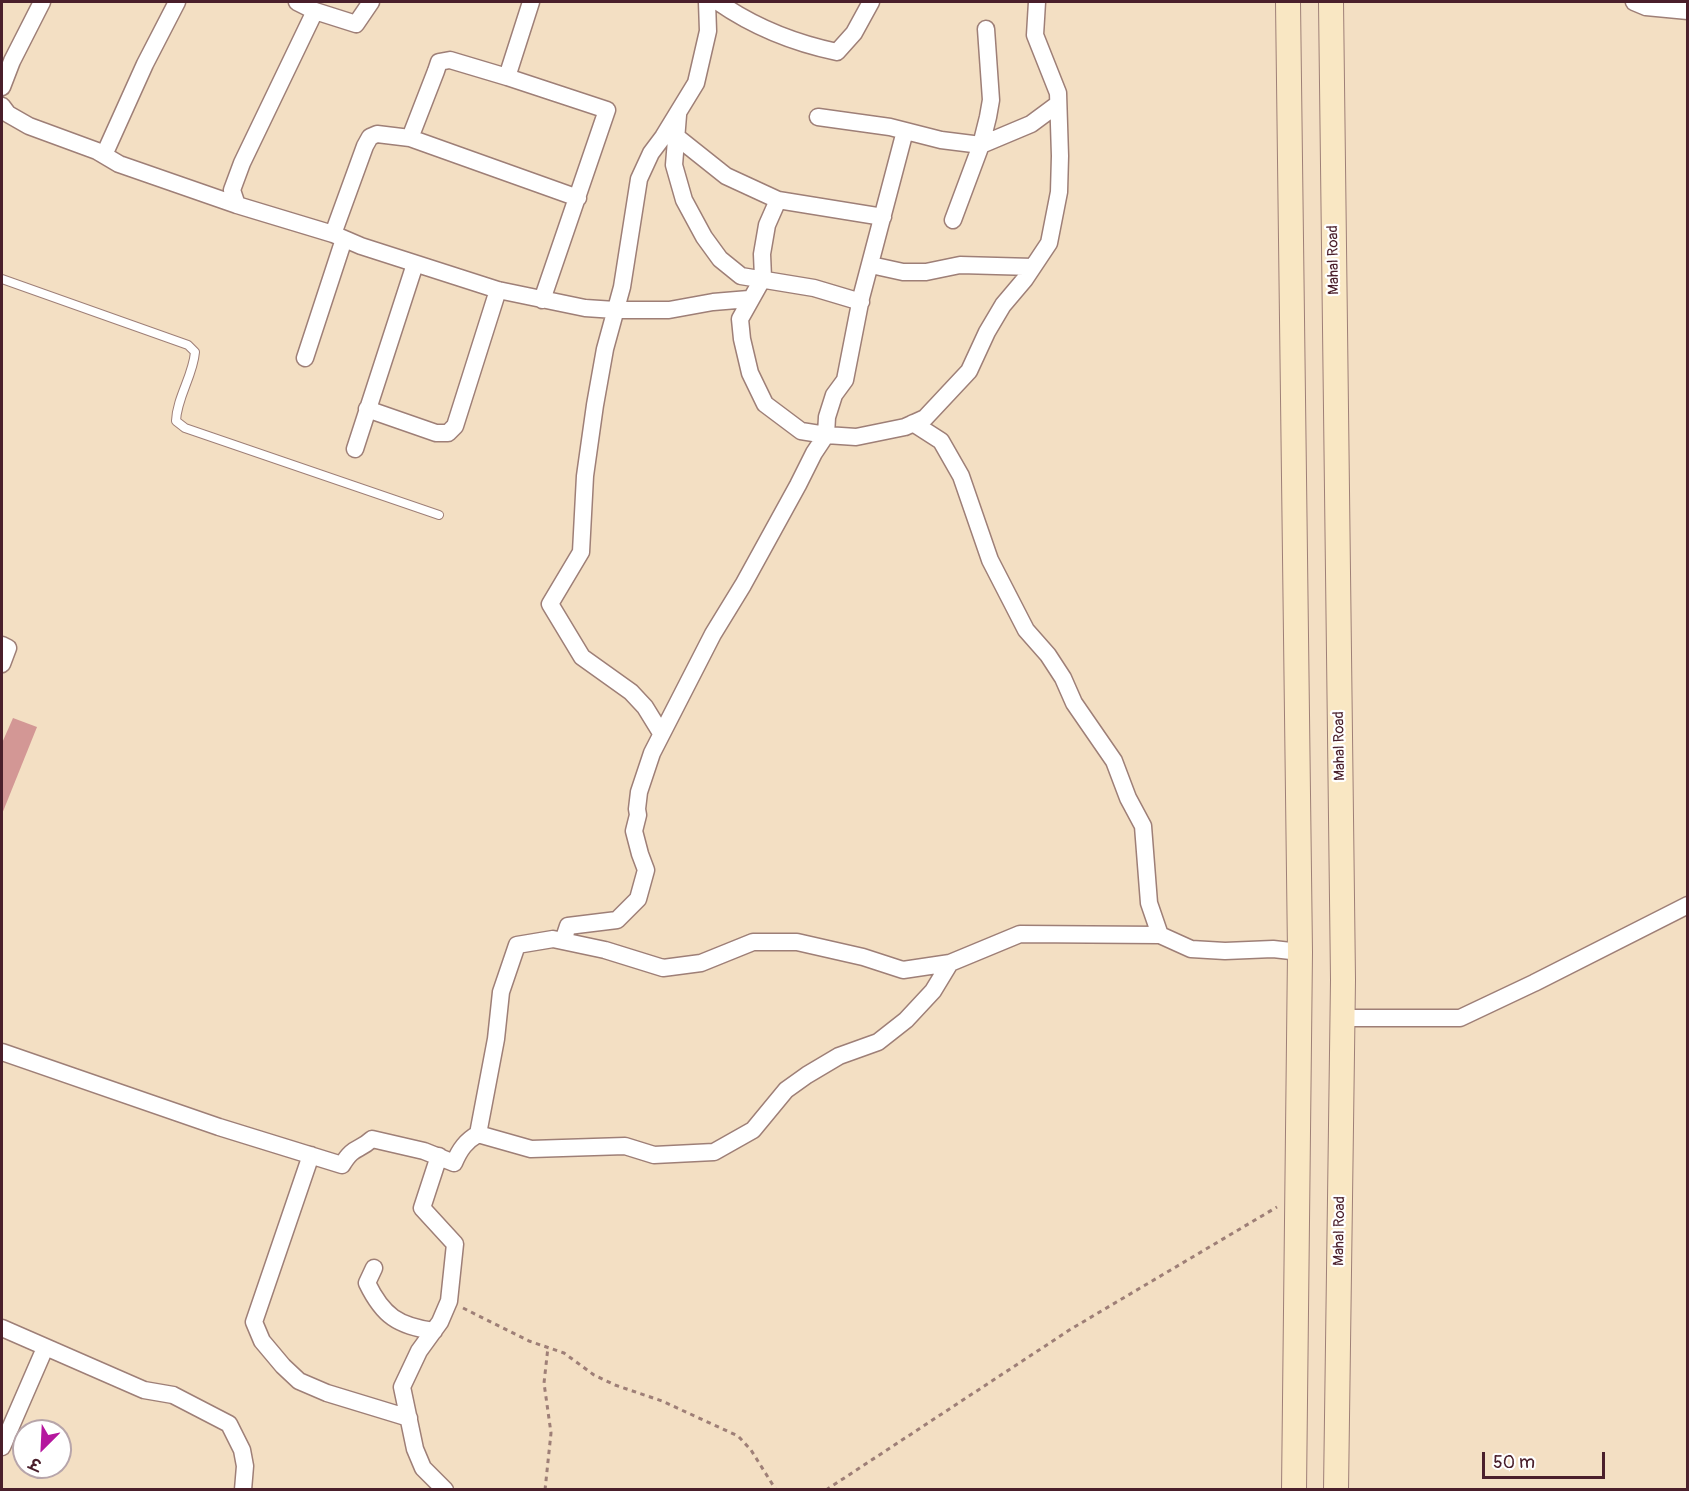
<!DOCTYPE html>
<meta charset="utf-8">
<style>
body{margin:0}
#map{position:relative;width:1689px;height:1491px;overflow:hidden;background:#f3dfc3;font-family:Pangolin,"Playpen Sans Deva",sans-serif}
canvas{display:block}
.frame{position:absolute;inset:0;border:3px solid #4a1f2b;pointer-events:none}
.north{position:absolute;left:12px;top:1419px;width:60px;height:60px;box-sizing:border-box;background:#fff;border:2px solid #b7a5aa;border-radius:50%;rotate:204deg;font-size:16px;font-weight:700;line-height:24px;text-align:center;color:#4a1f2b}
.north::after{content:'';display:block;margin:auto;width:21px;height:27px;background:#b5179e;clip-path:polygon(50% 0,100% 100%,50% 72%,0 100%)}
.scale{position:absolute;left:1482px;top:1452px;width:123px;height:27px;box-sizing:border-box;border:3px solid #4a1f2b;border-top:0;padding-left:8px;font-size:18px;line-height:21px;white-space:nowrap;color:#4a1f2b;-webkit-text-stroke:4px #fff;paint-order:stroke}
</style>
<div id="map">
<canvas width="1689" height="1491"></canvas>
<div class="frame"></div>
<div class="north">उ</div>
<div class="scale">50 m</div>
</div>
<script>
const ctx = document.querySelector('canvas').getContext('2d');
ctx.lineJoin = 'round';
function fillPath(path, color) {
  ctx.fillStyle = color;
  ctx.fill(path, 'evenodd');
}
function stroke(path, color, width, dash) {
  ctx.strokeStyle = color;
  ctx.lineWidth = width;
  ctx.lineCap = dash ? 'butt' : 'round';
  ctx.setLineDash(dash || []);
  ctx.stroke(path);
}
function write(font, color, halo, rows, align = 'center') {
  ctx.font = font + ' Pangolin,sans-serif';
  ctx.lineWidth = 4.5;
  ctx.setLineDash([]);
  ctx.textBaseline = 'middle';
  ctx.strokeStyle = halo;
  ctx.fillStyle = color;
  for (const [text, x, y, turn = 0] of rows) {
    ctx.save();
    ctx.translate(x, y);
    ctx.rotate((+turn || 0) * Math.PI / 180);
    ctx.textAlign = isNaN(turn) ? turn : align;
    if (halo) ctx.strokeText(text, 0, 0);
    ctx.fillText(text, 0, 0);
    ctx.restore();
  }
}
fillPath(new Path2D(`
 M13,718L37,727L2,814V743Z`), '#d39795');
const lane = new Path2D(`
 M2,279L188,345L195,352C193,376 177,397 176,421L185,428L439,515`);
const street = new Path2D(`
 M297,2L315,11L356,24L371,2
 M718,2C754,27 794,43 837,52L854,33L871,2
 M1634,2L1646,7L1688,11
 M507,77L607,110L542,300
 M2,87L12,61L42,2
 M2,106L8,114L29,126L97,151L119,164L237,205L333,234L361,246L498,290L585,308L615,310H669L713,302L749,299
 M678,115L674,165L684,200L704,237L720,259L741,276L814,288L861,302
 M818,117L890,127L941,140L981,145L988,117L991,100L986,29
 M677,137L726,176L778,200L883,217
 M410,138L578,198
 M104,155L145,64L177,2
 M778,200L767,225L762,254L763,278L740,319L742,339L750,373L765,404L801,431L826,435L856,437L905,427L925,418L969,371L987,332L1003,305L1025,279L1049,243L1059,192L1060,156L1058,93L1035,35L1037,2
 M237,205L232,190L242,163L315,11
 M953,220L981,145L1031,124L1058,104
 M333,234L365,146L370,137L377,134L410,138L436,71L439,62L450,60L507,77L531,2
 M871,265L903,272H926L960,265L1033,267
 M305,358L344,239
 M367,409L436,433H448L455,426L498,290
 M913,423L941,441L961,476L990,560L1026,630L1048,655L1063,678L1074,703L1114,761L1128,798L1143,826L1149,903L1160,935L1191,949L1225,951L1273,949L1300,952
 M355,449L415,264
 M2,645L8,648L2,664
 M661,733L645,707L631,692L582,657L550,604L581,552L585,476L595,405L605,349L622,287L639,179L651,153L663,137L696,83L708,31L707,2
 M563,941L568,926L617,920L638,899L646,870L640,854L634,831L638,815L637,809L639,792L652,753L713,634L743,585L798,485L814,453L826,435L827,417L834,395L845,380L861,298L905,131
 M950,963L933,991L906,1020L878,1042L839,1056L807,1075L786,1090L753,1130L714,1152L654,1155L625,1146L531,1149L478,1134L496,1039L501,992L517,945L553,939L605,950L663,968L701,963L753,942H797L863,957L903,970L950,963L1020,934L1160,935
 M1343,1018H1460L1534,983L1688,905
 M2,1052L219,1127L342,1165C354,1145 358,1152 372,1139L424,1151L454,1163C460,1149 466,1141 478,1134
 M311,1155L254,1322L262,1341L283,1366L299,1381L327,1393L409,1418
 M439,1156L422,1208L455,1244L449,1301L440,1322L419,1351L402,1387L415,1449L423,1468L445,1490
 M374,1268L367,1283C383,1316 398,1326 434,1331
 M2,1328L144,1390L173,1395L229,1424L242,1450L245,1466L243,1490
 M2,1447L45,1348`);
const secondary = new Path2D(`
 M1288,2L1300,952L1294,1490
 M1331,2L1343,980L1336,1490`);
stroke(lane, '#9e7f77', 10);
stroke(street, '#9e7f77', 19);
stroke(secondary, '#9e7f77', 26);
stroke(new Path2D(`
 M463,1308L529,1341L564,1353L594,1375L615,1385L662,1401L738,1436L751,1450L776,1490
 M545,1490L551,1433L544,1383L548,1347
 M826,1490L1071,1329L1277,1207`), '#9e7f77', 3, [4.5, 4.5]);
stroke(lane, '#fff', 8);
stroke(street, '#fff', 16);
stroke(secondary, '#f9e7c3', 24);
write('15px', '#4a1f2b', '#fff', [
 ["Mahal Road",1334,260,-91],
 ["Mahal Road",1340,746,-91],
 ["Mahal Road",1340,1231,-89]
]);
</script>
